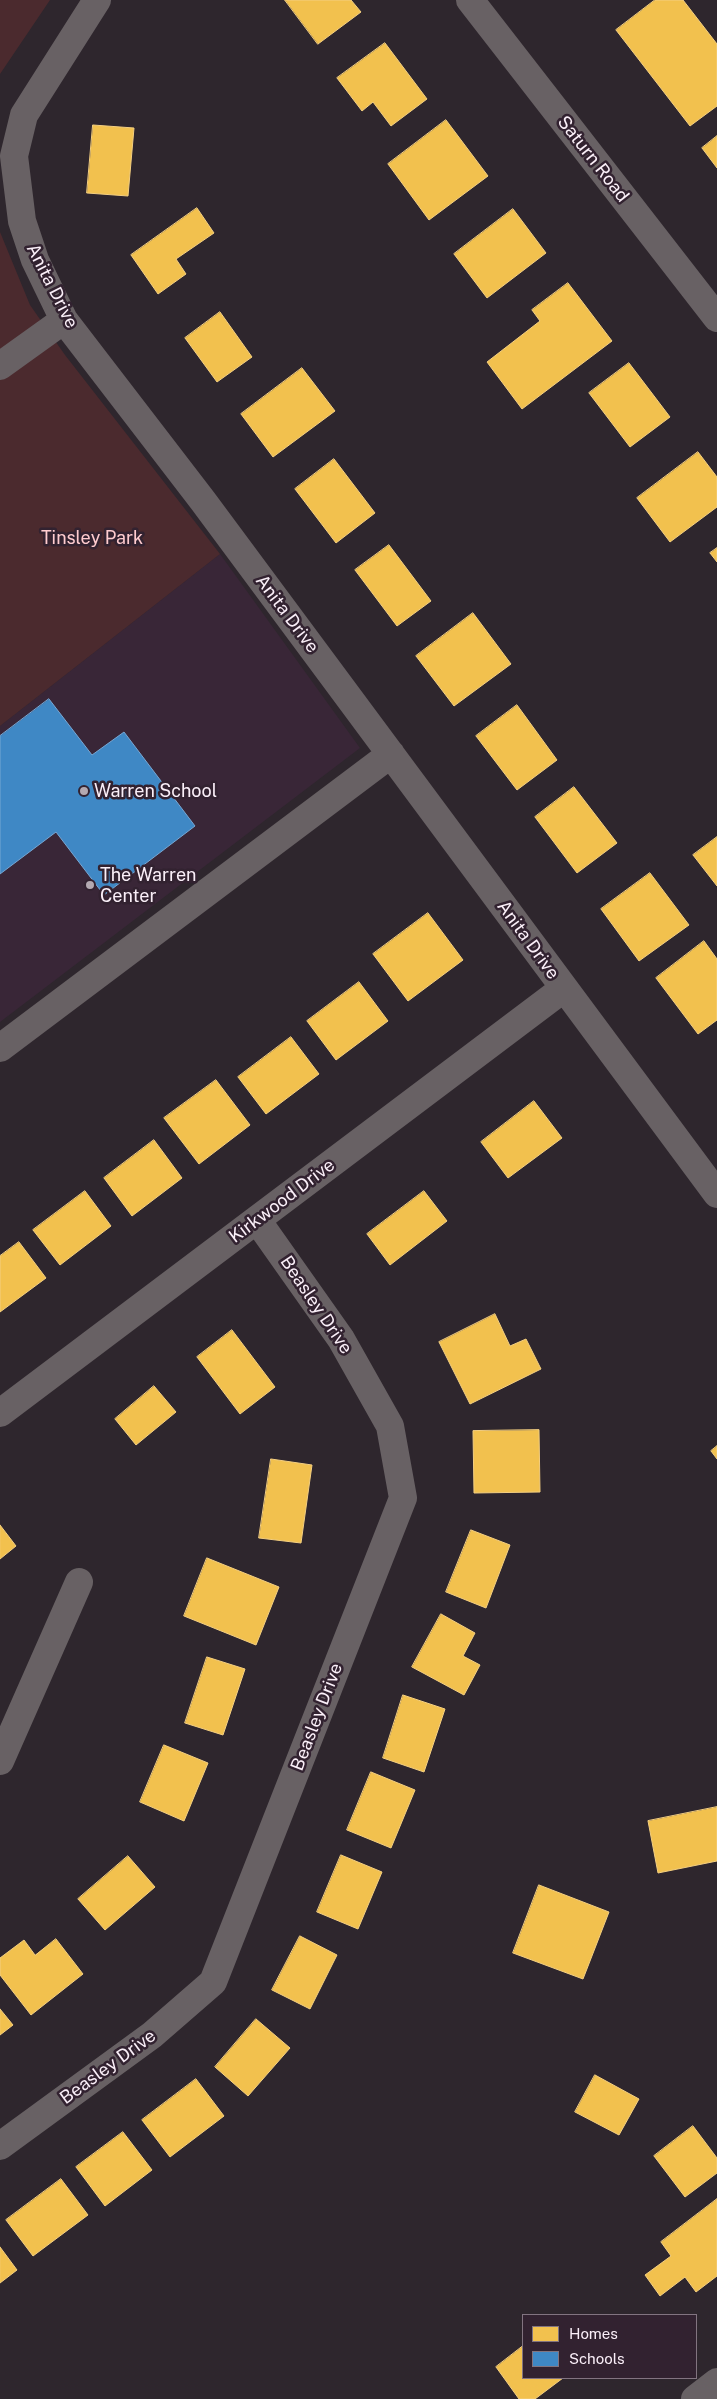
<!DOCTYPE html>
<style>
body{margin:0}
#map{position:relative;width:717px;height:2399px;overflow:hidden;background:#2e262d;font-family:"Public Sans",sans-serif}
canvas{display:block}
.legend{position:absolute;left:522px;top:2314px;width:175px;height:65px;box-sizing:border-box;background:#322230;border:1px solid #827480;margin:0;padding:6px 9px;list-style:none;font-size:15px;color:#faeff8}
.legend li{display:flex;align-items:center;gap:10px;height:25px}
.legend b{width:25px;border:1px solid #827480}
</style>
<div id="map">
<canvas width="717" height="2399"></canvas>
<ul class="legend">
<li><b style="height:14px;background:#f2c14e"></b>Homes</li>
<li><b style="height:14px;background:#3f88c5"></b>Schools</li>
</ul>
</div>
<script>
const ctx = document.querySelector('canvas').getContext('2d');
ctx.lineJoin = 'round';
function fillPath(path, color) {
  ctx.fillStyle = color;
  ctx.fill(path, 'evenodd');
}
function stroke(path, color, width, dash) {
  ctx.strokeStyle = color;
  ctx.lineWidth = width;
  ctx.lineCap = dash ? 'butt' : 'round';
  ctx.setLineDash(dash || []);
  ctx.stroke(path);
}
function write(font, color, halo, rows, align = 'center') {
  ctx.font = font + ' "Public Sans",sans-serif';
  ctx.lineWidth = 5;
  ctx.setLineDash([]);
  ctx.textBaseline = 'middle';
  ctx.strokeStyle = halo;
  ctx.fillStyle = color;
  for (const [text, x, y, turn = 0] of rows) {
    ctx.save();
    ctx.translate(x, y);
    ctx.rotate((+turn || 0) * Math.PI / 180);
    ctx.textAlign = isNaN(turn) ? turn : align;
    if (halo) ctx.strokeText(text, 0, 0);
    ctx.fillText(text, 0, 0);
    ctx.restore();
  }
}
fillPath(new Path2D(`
 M220,554L360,748L0,1022V726Z`), '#392637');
fillPath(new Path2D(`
 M0,0H50L0,74Z
 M0,232L30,305L65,355L220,554L0,726Z`), '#4b2a2e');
const homes = new Path2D(`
 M285,0H351L361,12L318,44Z
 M655,0H683L717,44V106L690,126L616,30Z
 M385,43L427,99L391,126L373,102L362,111L337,78Z
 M446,120L488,176L429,220L388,164Z
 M93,125L134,128L128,196L87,193Z
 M717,136V168L702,148Z
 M197,208L214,233L176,259L186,274L158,294L131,255Z
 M513,209L546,253L487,298L454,254Z
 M568,283L612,341L522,409L487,362L540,321L532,310Z
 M220,312L252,357L217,382L185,338Z
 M629,363L670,417L630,447L589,393Z
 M302,368L335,411L273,457L241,414Z
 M698,452L717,477V507L670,542L637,498Z
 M334,459L375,513L336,543L295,489Z
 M389,545L431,601L397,626L355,570Z
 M717,548V562L710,553Z
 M473,613L511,664L454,706L416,656Z
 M517,705L557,760L517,790L476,736Z
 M574,787L617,843L577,873L535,817Z
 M717,837V886L693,855Z
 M650,873L689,925L639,961L601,909Z
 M428,913L463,960L408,1001L373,954Z
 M704,941L717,959V1020L698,1034L656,978Z
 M359,982L388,1021L336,1060L307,1021Z
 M291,1037L319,1074L266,1114L238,1077Z
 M216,1080L250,1125L199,1164L164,1118Z
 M534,1101L562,1138L508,1178L481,1142Z
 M154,1140L182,1178L132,1216L104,1178Z
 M85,1191L111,1226L60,1265L33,1230Z
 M424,1191L447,1221L390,1265L367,1234Z
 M19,1242L46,1278L0,1312V1256Z
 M495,1314L510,1346L526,1339L541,1369L470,1404L439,1342Z
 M232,1330L275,1387L240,1414L197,1357Z
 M154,1386L176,1412L136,1445L115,1419Z
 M539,1430L540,1492L474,1493L473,1431Z
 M717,1446V1459L711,1451Z
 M271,1459L312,1465L301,1543L259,1538Z
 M0,1525L16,1546L0,1559Z
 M471,1530L510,1545L486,1608L446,1592Z
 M207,1558L279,1587L256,1645L184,1616Z
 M441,1614L475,1633L463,1656L480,1665L464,1695L412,1667Z
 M207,1657L245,1669L223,1735L185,1723Z
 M403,1695L445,1709L424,1772L383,1758Z
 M164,1745L208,1763L184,1821L140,1802Z
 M371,1772L415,1790L391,1848L347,1830Z
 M717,1807V1861L658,1873L648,1821Z
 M341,1855L382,1872L358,1929L317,1912Z
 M128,1856L155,1887L105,1930L78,1899Z
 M539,1885L609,1912L583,1979L513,1953Z
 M300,1936L337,1955L310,2009L272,1990Z
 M56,1939L83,1974L31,2015L0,1975V1958L24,1940L35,1955Z
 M0,2009L13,2025L0,2035Z
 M256,2019L290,2048L248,2096L215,2067Z
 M595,2075L639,2099L619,2135L575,2112Z
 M196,2079L224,2116L170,2157L142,2120Z
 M693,2126L717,2158V2173L685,2197L654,2156Z
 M123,2132L152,2170L105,2206L76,2167Z
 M61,2179L88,2215L33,2256L6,2220Z
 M717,2199V2276L696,2292L685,2277L660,2296L645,2275L671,2256L661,2242Z
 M0,2247L17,2270L0,2283Z
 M523,2346V2378H563L535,2399H519L496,2367Z`);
fillPath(homes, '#f2c14e');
stroke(homes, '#f4cf81', 1);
const schools = new Path2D(`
 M49,699L92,755L124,732L195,826L104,895L56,832L0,874V736Z`);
fillPath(schools, '#3f88c5');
stroke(schools, '#77a7d4', 1);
stroke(new Path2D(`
 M97,0L24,115L14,156L22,221L35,260L64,320L203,501L717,1194
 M470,0L717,318
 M0,366L64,320
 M0,1048L391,754
 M0,1413L563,989
 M0,1761L79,1582
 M0,2146L152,2035L213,1982L403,1498L390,1426L341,1339L257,1220
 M695,2399L717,2382`), '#686164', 28);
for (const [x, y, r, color] of [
 [84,791,5,"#b3a9b1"],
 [90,885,5,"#b3a9b1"]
]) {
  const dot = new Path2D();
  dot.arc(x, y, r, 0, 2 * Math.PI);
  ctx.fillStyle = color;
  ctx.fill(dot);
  stroke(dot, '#322230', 2);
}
write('18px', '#faeff8', '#322230', [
 ["Saturn Road",593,159,52],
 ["Anita Drive",52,286,63],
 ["Anita Drive",287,614,53],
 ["Anita Drive",528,940,54],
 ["Kirkwood Drive",282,1201,-37],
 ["Beasley Drive",316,1305,56],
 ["Beasley Drive",317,1717,-69],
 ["Beasley Drive",108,2067,-36]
]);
write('18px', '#ffcccf', '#322230', [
 ["Tinsley Park",92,538]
]);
write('18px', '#faeff8', '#322230', [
 ["Warren School",94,791],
 ["The Warren",100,875],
 ["Center",100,896]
], 'left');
</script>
